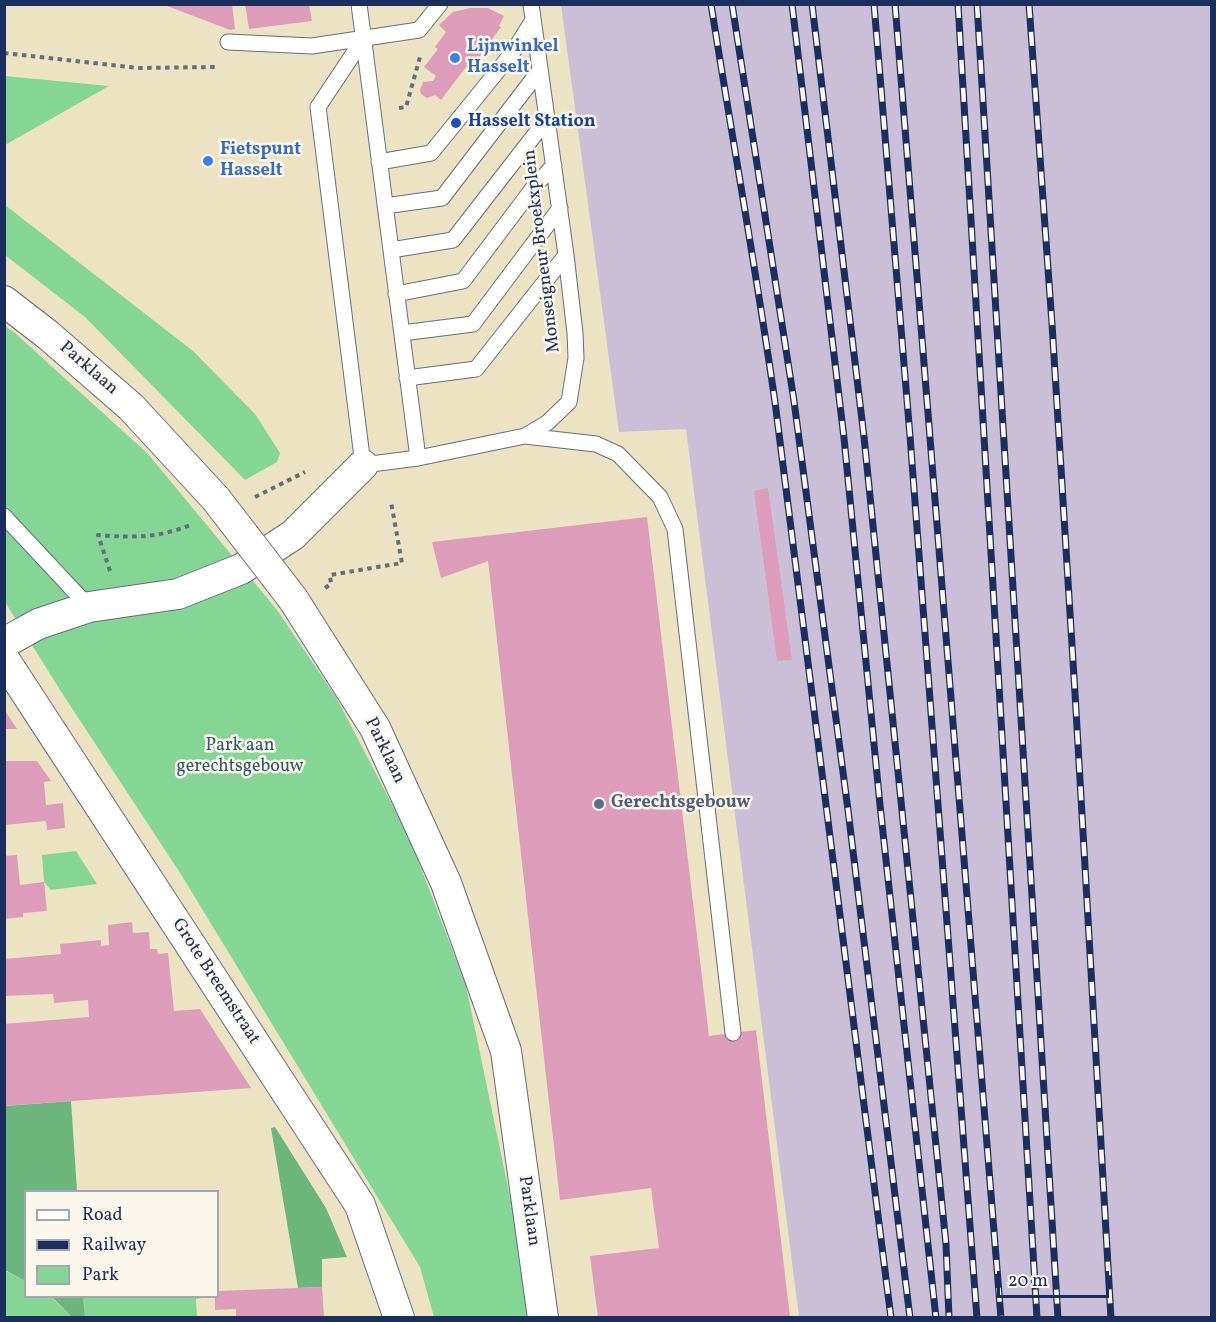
<!DOCTYPE html>
<style>
body{margin:0}
#map{position:relative;width:1216px;height:1322px;overflow:hidden;background:#ece3c3;font-family:Vollkorn,serif}
canvas{display:block}
.frame{position:absolute;inset:0;border:6px solid #1b2f5e;pointer-events:none}
.legend{position:absolute;left:24px;top:1190px;width:195px;height:108px;box-sizing:border-box;background:#fbf7ec;border:2px solid #a1a7b3;margin:0;padding:8px 10px;list-style:none;font-size:18px;color:#1b2f5e}
.legend li{display:flex;align-items:center;gap:12px;height:30px}
.legend b{width:30px;border:2px solid #a1a7b3}
.scale{position:absolute;left:997px;top:1271px;width:112px;height:27px;box-sizing:border-box;border:3px solid #1b2f5e;border-top:0;padding-left:8px;font-size:18px;line-height:21px;white-space:nowrap;color:#1b2f5e;-webkit-text-stroke:4px #fbf7ec;paint-order:stroke}
</style>
<div id="map">
<canvas width="1216" height="1322"></canvas>
<div class="frame"></div>
<ul class="legend">
<li><b style="height:8px;background:#fff"></b>Road</li>
<li><b style="height:8px;background:#1b2f5e"></b>Railway</li>
<li><b style="height:16px;background:#85d595"></b>Park</li>
</ul>
<div class="scale">20 m</div>
</div>
<script>
const ctx = document.querySelector('canvas').getContext('2d');
ctx.lineJoin = 'round';
function fillPath(path, color) {
  ctx.fillStyle = color;
  ctx.fill(path, 'evenodd');
}
function stroke(path, color, width, dash) {
  ctx.strokeStyle = color;
  ctx.lineWidth = width;
  ctx.lineCap = dash ? 'butt' : 'round';
  ctx.setLineDash(dash || []);
  ctx.stroke(path);
}
function write(font, color, halo, rows, align = 'center') {
  ctx.font = font + ' Vollkorn,serif';
  ctx.lineWidth = 5;
  ctx.setLineDash([]);
  ctx.textBaseline = 'middle';
  ctx.strokeStyle = halo;
  ctx.fillStyle = color;
  for (const [text, x, y, turn = 0] of rows) {
    ctx.save();
    ctx.translate(x, y);
    ctx.rotate((+turn || 0) * Math.PI / 180);
    ctx.textAlign = isNaN(turn) ? turn : align;
    if (halo) ctx.strokeText(text, 0, 0);
    ctx.fillText(text, 0, 0);
    ctx.restore();
  }
}
fillPath(new Path2D(`
 M561,5H1211V1317H799L686,429L619,432Z`), '#cabfd7');
fillPath(new Path2D(`
 M5,76L109,86L5,145Z
 M5,205L193,351L255,414L280,453L277,462L245,480L85,317L5,255Z
 M5,326L15,333L148,454L277,610L336,697L410,839L466,986L525,1269L531,1317H434L420,1267L182,876L62,693L5,602Z
 M76,851L97,884L51,890L44,882L42,855Z
 M4,1270L25,1281L26,1296L51,1297L72,1317H5Z
 M202,1296V1298L196,1299L197,1317L85,1318L83,1297Z`), '#85d595');
fillPath(new Path2D(`
 M71,1101L77,1191L26,1192L25,1281L5,1270V1106Z
 M275,1127L326,1208L347,1257L322,1259V1287L298,1288L271,1128Z
 M52,1297H83L85,1317H72Z`), '#6cb67e');
fillPath(new Path2D(`
 M162,4H232L235,29L230,30Z
 M245,4H309L312,21L249,29Z
 M470,8H488L504,16L499,26L501,27L470,70L466,67L441,100L435,95L427,98L421,94L420,90L423,82L433,81L436,76L424,67L438,49L435,47L446,32L439,25L453,12Z
 M768,488L792,660L777,661L754,491Z
 M647,517L709,1036L756,1030L790,1317H598L590,1256L659,1248L651,1188L560,1200L488,561L441,578L432,542Z
 M4,709L17,729H4Z
 M4,761H37L51,781L44,782L46,805L63,803L65,828L47,830L46,821L4,825Z
 M17,855L20,885L44,882L47,911L23,913V917L4,919V856Z
 M132,922L133,933L149,932L150,949H157L158,954L168,953L174,1011L200,1009L251,1088L4,1106V1024L89,1017L88,1000L54,1003L53,994L4,996V959L61,954L60,944L101,940V946L109,945L108,925Z
 M322,1287L324,1317H236V1309L215,1310V1296H218V1291Z`), '#dd9dba');
const service = new Path2D(`
 M359,4L418,458
 M364,38L318,107L363,465L418,458L525,436L596,444L618,454L660,497L675,529L733,1033
 M228,42L312,46L419,30L440,4
 M379,162L431,153L513,52L533,20
 M385,206L442,198L540,70
 M391,250L453,240L547,119
 M396,294L463,281L533,188L554,165
 M402,333L473,324L560,208
 M407,378L476,369L566,255
 M525,436L547,423L569,402L576,358L575,333L566,255L531,4
 M4,516L89,607`);
const minor = new Path2D(`
 M4,301L48,335L131,407L216,499
 M293,599L375,728L446,883L506,1051L543,1318
 M4,643L38,624L89,607L178,594L241,569L293,535L363,465
 M4,659L360,1205L399,1318`);
stroke(service, '#646e81', 17);
stroke(minor, '#646e81', 32);
stroke(new Path2D(`
 M4,53L138,68L216,67
 M399,108L406,107L420,57
 M255,497L305,472
 M110,571L98,535C133,538 160,538 193,524
 M325,588L331,584L330,575L402,563L391,502`), '#646e81', 4, [4.5, 4.5]);
stroke(service, '#fff', 15);
stroke(minor, '#fff', 30);
const rail = new Path2D(`
 M711,4C732,137 756,269 775,402L891,1318
 M732,4L794,401L848,810L910,1318
 M792,4L844,438L880,805L936,1318
 M812,4L864,437L946,1244L949,1318
 M874,4L910,436L977,1318
 M895,4L1001,1318
 M958,4L1037,1318
 M977,4L1058,1318
 M1029,4L1052,324L1075,693L1111,1318`);
stroke(rail, '#1b2f5e', 7);
stroke(rail, '#fbf7ec', 4.5, [14]);
const minorBridge = new Path2D(`
 M216,499L293,599`);
stroke(minorBridge, '#646e81', 32, []);
stroke(minorBridge, '#fff', 30);
for (const [x, y, r, color] of [
 [455,58,6,"#3f7fe0"],
 [456,123,6,"#1a4fb4"],
 [208,161,6,"#3f7fe0"],
 [599,804,6,"#5c6f8a"]
]) {
  const dot = new Path2D();
  dot.arc(x, y, r, 0, 2 * Math.PI);
  ctx.fillStyle = color;
  ctx.fill(dot);
  stroke(dot, '#fbf7ec', 2);
}
write('bold 18px', '#366cbe', '#fbf7ec', [
 ["Lijnwinkel",467,48],
 ["Hasselt",467,69],
 ["Fietspunt",220,151],
 ["Hasselt",220,172]
], 'left');
write('bold 18px', '#164399', '#fbf7ec', [
 ["Hasselt Station",468,123]
], 'left');
write('18px', '#1b2f5e', '#fbf7ec', [
 ["Monseigneur Broekxplein",543,251,-97],
 ["Parklaan",88,369,41],
 ["Parklaan",384,751,64],
 ["Grote Breemstraat",215,982,57],
 ["Parklaan",528,1211,82]
]);
write('18px', '#36586c', '#fbf7ec', [
 ["Park aan",240,747],
 ["gerechtsgebouw",240,768]
]);
write('bold 18px', '#4e5e75', '#fbf7ec', [
 ["Gerechtsgebouw",611,804]
], 'left');
</script>
